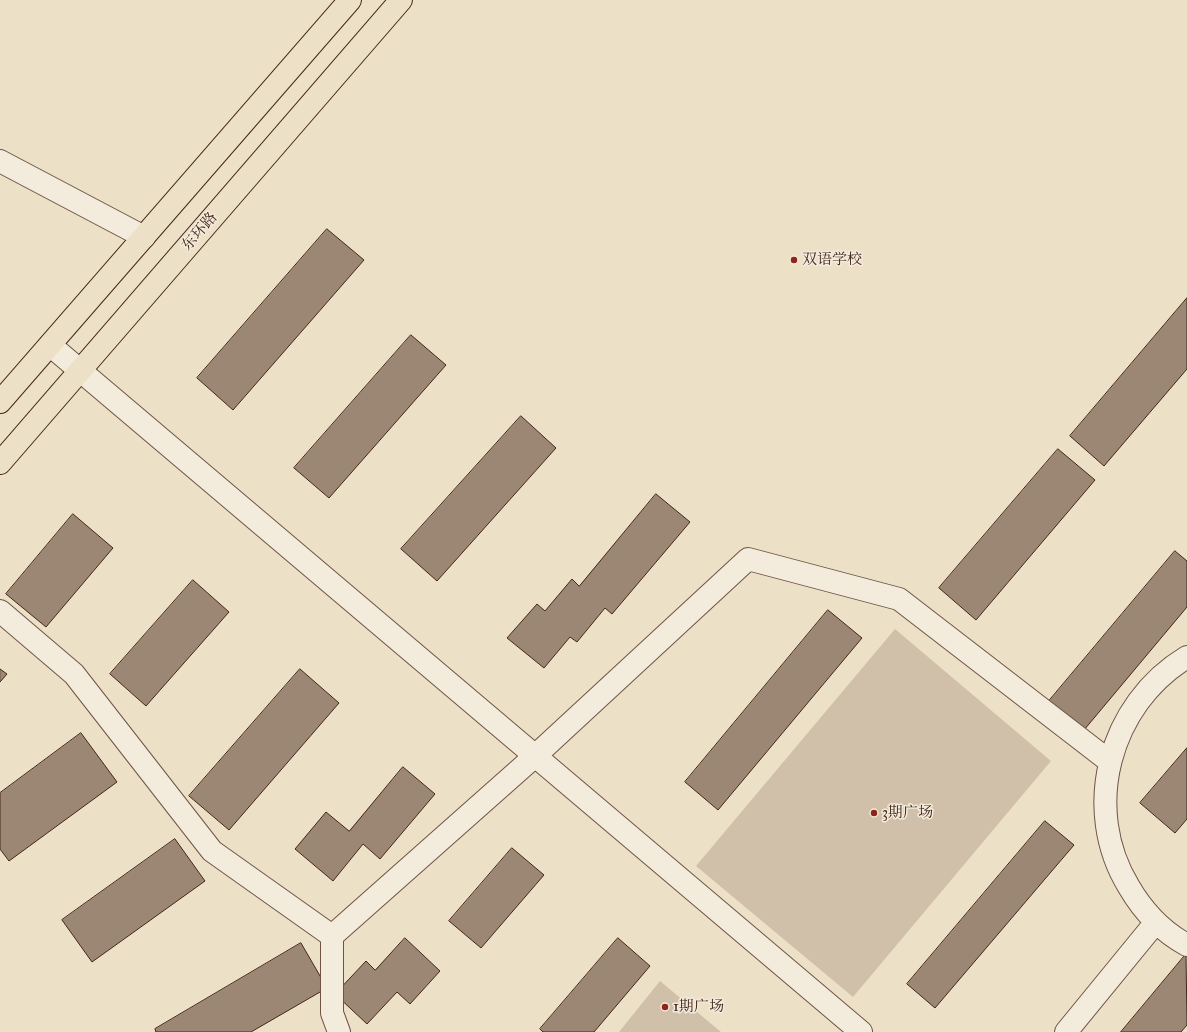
<!DOCTYPE html>
<meta charset="utf-8">
<style>
body{margin:0}
canvas{display:block;background:#ece0c7}
</style>
<canvas width="1187" height="1032"></canvas>
<script>
const ctx = document.querySelector('canvas').getContext('2d');
ctx.lineJoin = 'round';
function fillPath(path, color) {
  ctx.fillStyle = color;
  ctx.fill(path, 'evenodd');
}
function stroke(path, color, width, dash) {
  ctx.strokeStyle = color;
  ctx.lineWidth = width;
  ctx.lineCap = dash ? 'butt' : 'round';
  ctx.setLineDash(dash || []);
  ctx.stroke(path);
}
function write(font, color, halo, rows, align = 'center') {
  ctx.font = font + ' "IM FELL Great Primer","Noto Serif SC",serif';
  ctx.lineWidth = 3;
  ctx.setLineDash([]);
  ctx.textBaseline = 'middle';
  ctx.strokeStyle = halo;
  ctx.fillStyle = color;
  for (const [text, x, y, turn = 0] of rows) {
    ctx.save();
    ctx.translate(x, y);
    ctx.rotate((+turn || 0) * Math.PI / 180);
    ctx.textAlign = isNaN(turn) ? turn : align;
    if (halo) ctx.strokeText(text, 0, 0);
    ctx.fillText(text, 0, 0);
    ctx.restore();
  }
}
fillPath(new Path2D(`
 M895,629L1051,761L853,997L696,866Z
 M660,981L721,1032H619Z`), '#d0c0aa');
const building = new Path2D(`
 M327,229L364,260L233,410L197,378Z
 M1187,298V369L1104,466L1070,436Z
 M411,335L446,365L329,498L294,468Z
 M521,416L556,448L437,581L401,549Z
 M1058,449L1095,480L976,620L939,588Z
 M656,494L690,522L612,614L605,608L577,642L570,637L544,668L507,638L537,604L545,611L572,579L579,586Z
 M73,514L113,548L46,627L6,594Z
 M1175,551L1187,561V607L1079,736L1044,707Z
 M193,580L229,612L146,706L110,674Z
 M828,610L862,638L718,810L685,782Z
 M0,669L7,674L0,682Z
 M300,669L339,703L229,830L189,796Z
 M81,733L117,782L9,861L0,849V793Z
 M1187,748V819L1175,833L1140,803Z
 M403,767L435,794L380,859L363,844L333,881L295,849L326,812L349,831Z
 M1045,821L1074,845L935,1008L907,984Z
 M175,839L205,881L92,962L62,920Z
 M512,848L544,875L481,948L449,921Z
 M405,938L440,971L410,1004L397,992L367,1024L335,994L366,961L375,970Z
 M618,938L650,966L594,1032H543L540,1029Z
 M301,943L327,988L251,1032H156L155,1029Z
 M1186,954L1187,1025L1181,1032H1121Z`);
fillPath(building, '#9c8774');
stroke(building, '#45261b', 1);
const minor = new Path2D(`
 M0,161L144,237
 M0,611L74,674L212,851L332,936V1013L339,1032
 M1187,657C1109,704 1081,809 1129,887C1143,911 1163,932 1187,945
 M332,936L535,756L748,559L899,599L1109,761
 M1066,1032L1156,922`);
const tertiary = new Path2D(`
 M50,345L861,1032`);
const primary = new Path2D(`
 M0,402L350,0
 M0,463L401,0`);
stroke(minor, '#6f5446', 24);
stroke(tertiary, '#6f5446', 24);
stroke(primary, '#45261b', 24);
stroke(minor, '#f3ebdb', 22);
stroke(tertiary, '#f3ebdb', 22);
stroke(primary, '#ece0c7', 22);
for (const [x, y, r, color] of [
 [794,260,4,"#8f2418"],
 [874,813,4,"#8f2418"],
 [665,1007,4,"#8f2418"]
]) {
  const dot = new Path2D();
  dot.arc(x, y, r, 0, 2 * Math.PI);
  ctx.fillStyle = color;
  ctx.fill(dot);
  stroke(dot, '#f3ebdb', 1.5);
}
write('15px', '#45261b', '#f3ebdb', [
 ["东环路",200,232,-49]
]);
write('15px', '#45261b', '#f3ebdb', [
 ["双语学校",802,260],
 ["3期广场",882,813],
 ["1期广场",673,1007]
], 'left');
</script>
